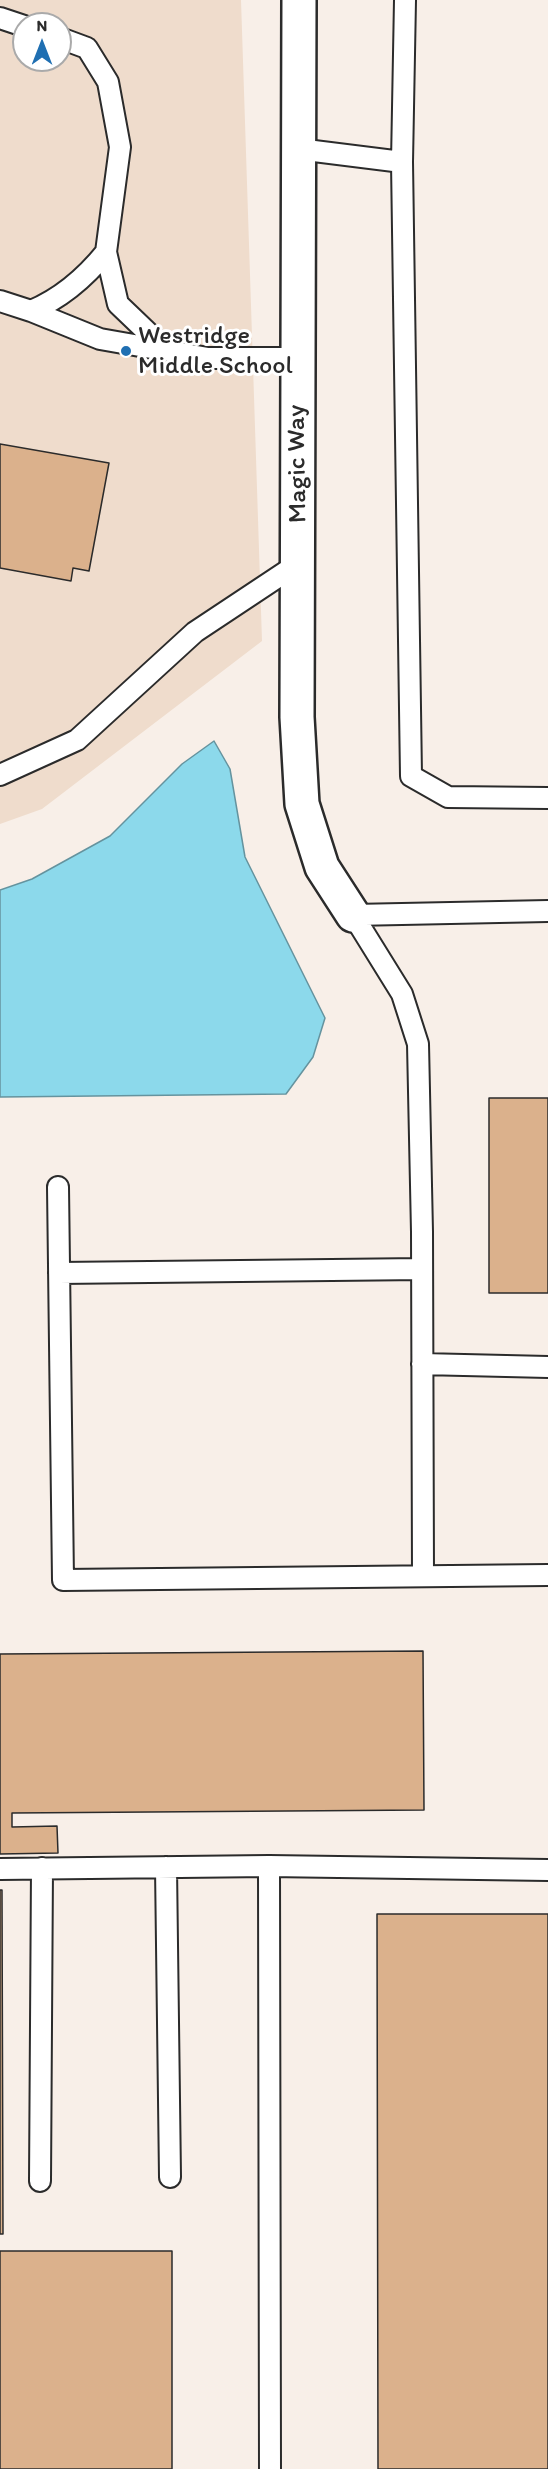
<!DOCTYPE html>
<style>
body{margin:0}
#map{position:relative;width:548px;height:2469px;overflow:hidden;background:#f8efe8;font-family:Itim,sans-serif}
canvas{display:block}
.north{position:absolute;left:12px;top:12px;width:60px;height:60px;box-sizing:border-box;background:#fff;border:2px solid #aaa;border-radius:50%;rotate:0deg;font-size:16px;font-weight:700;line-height:24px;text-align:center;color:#2b2b2b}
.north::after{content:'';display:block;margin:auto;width:21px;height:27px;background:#1f6fb2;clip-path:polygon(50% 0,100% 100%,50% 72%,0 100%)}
</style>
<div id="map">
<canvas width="548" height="2469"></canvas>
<div class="north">N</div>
</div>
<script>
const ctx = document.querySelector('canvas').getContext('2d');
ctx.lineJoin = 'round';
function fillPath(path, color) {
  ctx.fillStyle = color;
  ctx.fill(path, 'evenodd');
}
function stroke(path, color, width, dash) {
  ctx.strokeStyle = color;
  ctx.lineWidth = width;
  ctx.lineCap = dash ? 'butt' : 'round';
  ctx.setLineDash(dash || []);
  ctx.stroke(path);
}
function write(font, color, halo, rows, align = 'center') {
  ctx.font = font + ' Itim,sans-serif';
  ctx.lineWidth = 6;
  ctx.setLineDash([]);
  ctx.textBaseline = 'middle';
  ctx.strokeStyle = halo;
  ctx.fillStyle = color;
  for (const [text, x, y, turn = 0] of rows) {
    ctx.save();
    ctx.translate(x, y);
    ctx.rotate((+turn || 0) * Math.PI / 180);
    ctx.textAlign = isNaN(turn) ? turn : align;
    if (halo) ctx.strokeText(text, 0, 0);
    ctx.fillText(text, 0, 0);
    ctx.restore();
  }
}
fillPath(new Path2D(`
 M0,0H241L262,641L42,809L0,824ZM24,24H60V60H24Z`), '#efdccc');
const water = new Path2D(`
 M214,741L230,769L245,857L325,1018L313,1057L286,1094L0,1097V890L32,879L110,836L182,764Z`);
fillPath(water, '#8cd9eb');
stroke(water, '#65939e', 1.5);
const building = new Path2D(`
 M0,444L109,463L89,571L73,568L71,581L0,568Z
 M489,1098H548V1293H489Z
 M423,1651L424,1810L12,1813V1827L57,1826L58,1853L0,1854V1654Z
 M0,1890H2L3,2234H0Z
 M377,1914H548V2469H378Z
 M0,2251H172V2469H0Z`);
fillPath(building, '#dbb18c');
stroke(building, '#2b2b2b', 1.5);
const service = new Path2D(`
 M0,18L24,26
 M60,38L87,48L108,82L120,147L106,252L118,304L165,349
 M298,149L402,162L411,776L448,797L548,798
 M402,162L405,0
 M0,301L31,311L100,339L208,358H297
 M31,311C62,298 85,278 106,252
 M0,775L77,740L195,632L299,563
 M353,915L402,994L418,1044L422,1232L423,1576
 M353,915L548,911
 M58,1187L63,1580L548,1575
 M59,1273L422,1269
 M422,1364L548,1367
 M166,1867L170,2177
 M0,1869L269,1866
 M40,2181L42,1868
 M270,2469L269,1866L548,1870`);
const minor = new Path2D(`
 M299,0L297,717L302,804L322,867L353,915`);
stroke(service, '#2b2b2b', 24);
stroke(minor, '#2b2b2b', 38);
stroke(service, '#fff', 20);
stroke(minor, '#fff', 33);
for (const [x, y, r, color] of [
 [126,351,6,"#1f6fb2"]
]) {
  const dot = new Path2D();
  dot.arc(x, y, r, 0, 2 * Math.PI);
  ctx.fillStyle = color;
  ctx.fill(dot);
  stroke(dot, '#fff', 2);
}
write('26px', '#2b2b2b', '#fff', [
 ["Westridge",138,336],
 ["Middle School",138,366]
], 'left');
write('26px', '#2b2b2b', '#fff', [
 ["Magic Way",298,464,-91]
]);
</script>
